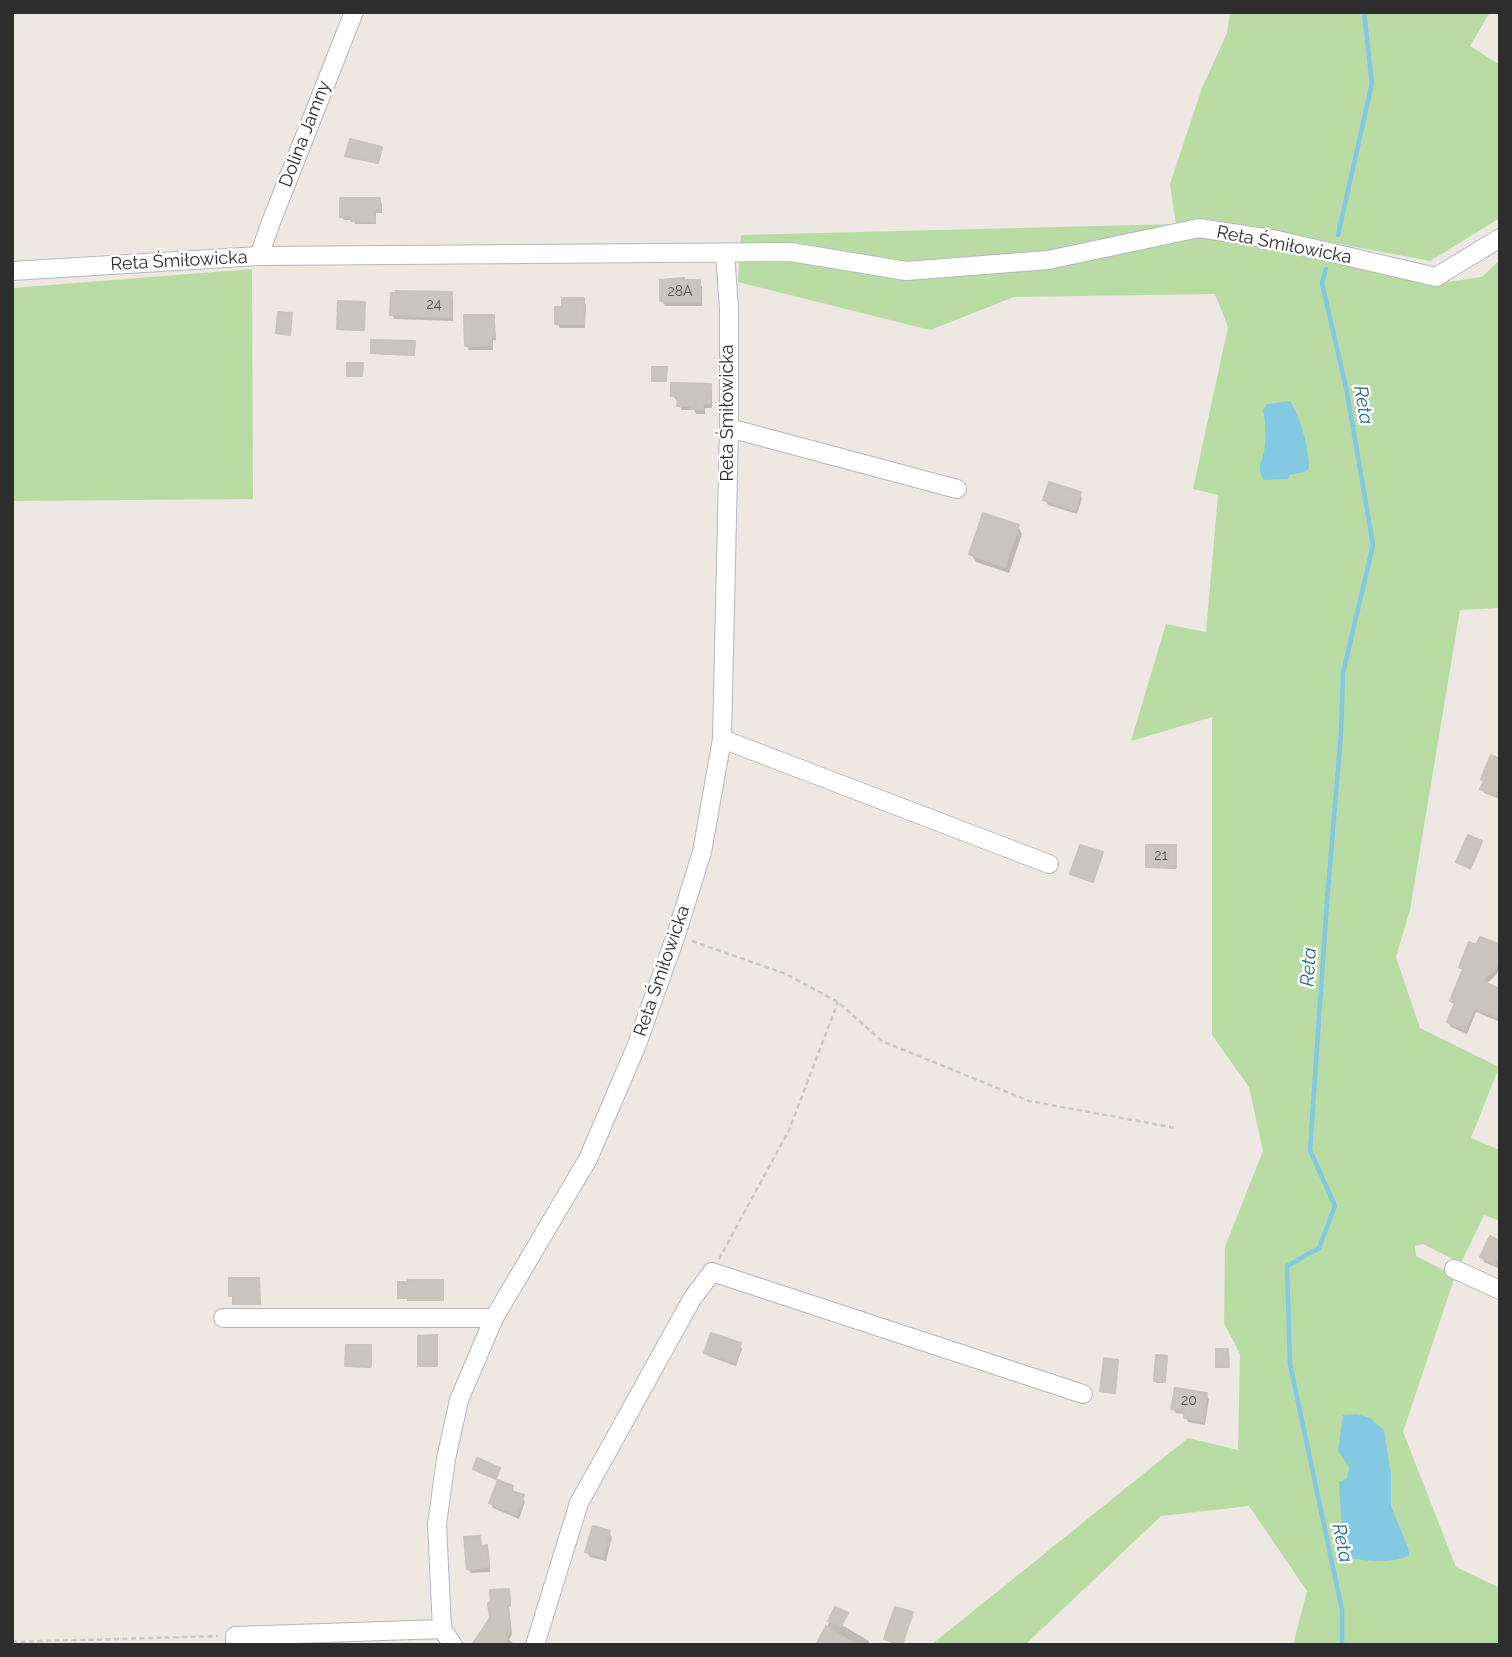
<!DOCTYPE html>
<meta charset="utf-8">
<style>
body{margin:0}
#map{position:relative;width:1512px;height:1657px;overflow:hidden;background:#ede8e2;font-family:Raleway,sans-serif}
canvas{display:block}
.frame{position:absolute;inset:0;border:14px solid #2d2d2d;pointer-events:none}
</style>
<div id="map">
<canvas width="1512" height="1657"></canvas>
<div class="frame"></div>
</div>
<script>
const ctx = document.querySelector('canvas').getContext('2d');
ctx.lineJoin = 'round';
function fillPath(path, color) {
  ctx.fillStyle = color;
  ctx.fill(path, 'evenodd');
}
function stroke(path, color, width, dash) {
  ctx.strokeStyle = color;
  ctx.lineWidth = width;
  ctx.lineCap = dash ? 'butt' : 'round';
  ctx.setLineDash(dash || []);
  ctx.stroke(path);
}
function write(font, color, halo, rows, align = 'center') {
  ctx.font = font + ' Raleway,sans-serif';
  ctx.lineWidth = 5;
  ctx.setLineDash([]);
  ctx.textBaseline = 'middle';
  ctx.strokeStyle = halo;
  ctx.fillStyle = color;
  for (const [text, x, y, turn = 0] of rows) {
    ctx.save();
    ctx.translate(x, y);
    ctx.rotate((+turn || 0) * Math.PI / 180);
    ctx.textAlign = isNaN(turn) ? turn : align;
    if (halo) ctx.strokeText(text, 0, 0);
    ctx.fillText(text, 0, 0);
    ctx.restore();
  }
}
fillPath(new Path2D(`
 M1230,12H1490L1470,46L1500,65V218L1430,261L1207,219L1178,224L1194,235L1343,261L1432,284L1482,277L1500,260V608L1460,610L1410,910L1396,957L1420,1028L1499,1067L1471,1138L1500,1150V1221L1484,1215L1461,1263L1423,1244L1415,1246L1416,1256L1455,1276L1403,1432L1456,1567L1500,1588V1645H1293L1307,1591L1249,1506L1161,1516L1025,1645H931L1188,1438L1238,1450L1240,1354L1224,1323L1225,1247L1263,1151L1249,1087L1212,1035V717L1131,741L1166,624L1206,632L1218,495L1193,489L1228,327L1215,294L1014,297L930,330L738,282L741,235L1176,224L1170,184L1202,88L1227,33Z
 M252,269L253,499L12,501V288Z`), '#b9dca5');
fillPath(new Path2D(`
 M1290,401C1302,420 1308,446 1309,468L1305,472L1290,475L1288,479L1264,480C1256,467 1261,465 1264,452C1266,439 1266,423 1263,410L1267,404Z
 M1356,1414L1370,1418L1384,1430L1391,1475V1506L1408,1548L1409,1555C1398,1563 1366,1562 1353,1558C1350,1557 1345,1553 1343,1551L1339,1482L1347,1479L1349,1467L1338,1451L1343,1415Z`), '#82c9e1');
fillPath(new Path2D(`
 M381,149L382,151L378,164L348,157L347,156Z
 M379,200L382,204V213H376V224H355L353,220H344L341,216Z
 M684,282H699L702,287V306H665L662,301Z
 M451,294L453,299V321L394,319L392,314Z
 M583,300L586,305L585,328H560L557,323Z
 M364,304V331L340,330L339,328Z
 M493,317L495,322L496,340H493V350H469L466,345Z
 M415,345V356L374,354L373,353Z
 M709,386L712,391V408H705V414H696L694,410H682L679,405V401L676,400L673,396Z
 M1080,494L1082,499L1077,514L1048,505L1045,500Z
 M1018,526L1022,534L1009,573L976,562L971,554Z
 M1500,761V793L1498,798L1484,793L1482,789L1485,782L1483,779Z
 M1481,842L1482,844L1471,869L1459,864L1458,862Z
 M1175,847L1176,869L1149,868L1148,866Z
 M1102,853L1103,855L1093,882L1072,875L1071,874Z
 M1498,946L1500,949V967L1496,975L1485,985L1500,991V1017L1498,1021L1476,1012L1467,1034L1451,1027L1448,1022L1455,1006L1452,1001L1464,972L1461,967L1477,947Z
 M1500,1242V1269L1484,1262L1482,1257Z
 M258,1280L260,1305H236L235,1297H231L230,1295Z
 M442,1282L443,1301H411L409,1299H401L400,1298Z
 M740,1345L742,1349L736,1366L708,1356L706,1352Z
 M370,1347L371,1368L348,1367L347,1365Z
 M1166,1358V1383H1157L1156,1381Z
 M1117,1361L1115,1394L1103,1392L1102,1391Z
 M1206,1395L1209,1399L1205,1425L1188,1422L1186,1418V1414L1176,1413L1173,1409Z
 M512,1488L515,1492L523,1497L525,1502L519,1519L493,1508L491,1503Z
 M609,1533L612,1537L606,1561L590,1557L587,1552Z
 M479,1538L482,1547H486L489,1552L490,1572L471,1573L468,1569Z
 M508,1591L510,1595L511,1606L509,1607L512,1634L509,1640L516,1645H478Z
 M836,1609L847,1616L842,1625L869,1641V1645H818Z
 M911,1614L912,1615L903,1645L887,1641L886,1639Z`), '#0003');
stroke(new Path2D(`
 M1338,235L1372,83L1364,12
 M1326,269L1322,283L1347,392L1373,545L1343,673L1341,734L1327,901L1310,1150L1335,1206L1319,1248L1287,1266L1290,1364L1342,1610V1645`), '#82c9e1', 4.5);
const building = new Path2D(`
 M350,139L382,147L378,163L345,156Z
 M340,198H380V210H374L375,221H351V217H340Z
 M684,278V280H700V301H660V280Z
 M396,291L452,292L451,317L390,315L391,293H396Z
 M562,298H584V324H555V307H562Z
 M338,301L365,302L364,330L337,329Z
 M278,312L292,313L290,335L276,333Z
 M464,315H494V336H491V345L465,346Z
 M371,340L415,341L414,355L371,353Z
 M347,363H363L362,376H347Z
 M652,367H667L666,381H652Z
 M671,383L711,384L710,403L703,404V409H691V406H677L678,396H671Z
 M1049,482L1081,492L1075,510L1043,500Z
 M983,513L1019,525L1005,567L969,554Z
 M1491,755L1500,759V784L1495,795L1480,789L1484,781L1481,779Z
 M1468,835L1482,841L1470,868L1456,862Z
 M1080,845L1103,852L1093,882L1070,874Z
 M1146,845H1176V867H1146Z
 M1480,937L1499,944L1497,949L1500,958L1498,964L1494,970L1481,981L1500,989V1007L1496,1017L1474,1008L1465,1030L1447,1022L1455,1003L1450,1001L1463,969L1459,967L1469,942L1476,945Z
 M1490,1236L1500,1241V1253L1495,1264L1480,1257Z
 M229,1278H259L260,1304H233V1295L229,1296Z
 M408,1280H443V1300H408V1298H398V1282H408Z
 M711,1333L741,1343L735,1363L704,1353Z
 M437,1335V1366H418V1336Z
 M346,1345H371V1366H345Z
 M1216,1349H1228L1229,1367H1216Z
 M1156,1355L1167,1356L1165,1382L1154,1381Z
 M1104,1358L1118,1360L1115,1393L1100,1391Z
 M1175,1388L1207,1393L1203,1421L1184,1418L1185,1411L1171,1409Z
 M477,1458L500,1468L496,1479L473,1469Z
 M498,1480L513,1486L511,1491L524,1495L517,1515L489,1503Z
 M593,1526L610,1531L603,1557L585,1552Z
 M480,1536L481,1546L487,1545L489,1567L467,1569L464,1537Z
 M509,1589L510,1603H508L510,1629L504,1645H472L490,1618L488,1603L491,1602L490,1590Z
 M835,1607L848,1613L841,1626L828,1621Z
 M895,1607L913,1612L902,1645L884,1639Z
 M826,1626L856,1645H816Z`);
fillPath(building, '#c9c6c0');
stroke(building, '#c8c3bb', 2);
const minor = new Path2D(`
 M259,256L271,222L354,12
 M12,271L259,256L791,252L906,271L1048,260L1199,228L1277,240L1436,277L1500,238
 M729,428L957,489
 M722,739L1049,864
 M1454,1269L1500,1290
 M223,1318H494
 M235,1645V1636L442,1629
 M453,1645L442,1629L437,1524L446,1459L459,1400L494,1318L588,1159L636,1047L676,935L702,852L722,739L729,428V308L725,253
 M535,1645L579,1503L692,1299L712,1272L1083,1394`);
stroke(minor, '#b5b7bf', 20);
stroke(new Path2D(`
 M692,941L786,974L838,1002L882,1041L1029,1101L1176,1128
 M719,1259L789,1130L838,1002
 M12,1642L218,1636`), '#c8c8c8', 2.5, [5, 3.5]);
stroke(minor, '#fff', 18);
write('14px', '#545352', null, [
 ["28A",680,292],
 ["24",434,305],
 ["21",1161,856],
 ["20",1189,1401]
]);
write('18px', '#2d2d2d', '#fff', [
 ["Dolina Jamny",305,134,-69],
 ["Reta Śmiłowicka",1284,245,11],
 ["Reta Śmiłowicka",179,261,-3],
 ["Reta Śmiłowicka",728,413,-90],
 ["Reta Śmiłowicka",662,971,-71]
]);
write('italic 19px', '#1e6b90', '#fff', [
 ["Reta",1363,405,80],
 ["Reta",1309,967,-86],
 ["Reta",1342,1543,78]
]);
</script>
